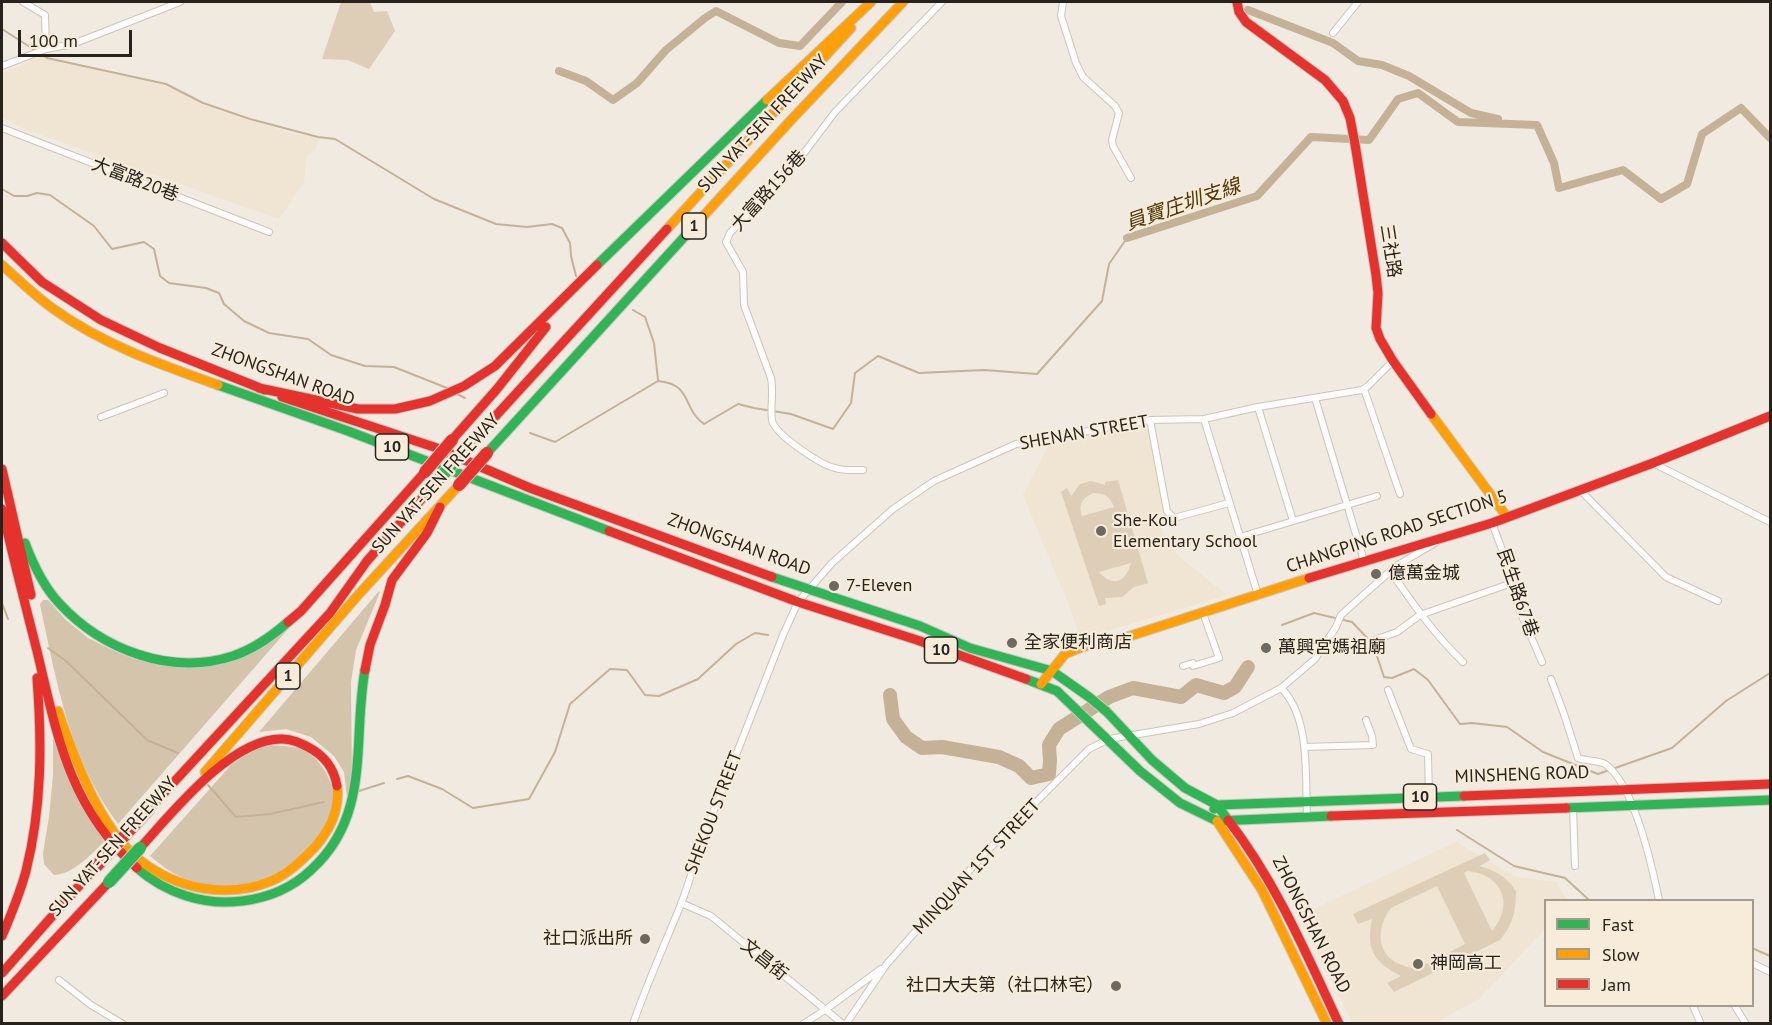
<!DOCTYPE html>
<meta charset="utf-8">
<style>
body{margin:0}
#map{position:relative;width:1772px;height:1025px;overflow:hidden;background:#f0eae0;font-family:"PT Sans",sans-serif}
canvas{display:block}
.frame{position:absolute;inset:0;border:3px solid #27231c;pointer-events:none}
.legend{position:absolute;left:1544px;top:899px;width:210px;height:108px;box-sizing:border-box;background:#f7ebd9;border:2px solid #a49b8d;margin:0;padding:8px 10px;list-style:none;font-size:18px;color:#27231c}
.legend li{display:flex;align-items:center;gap:12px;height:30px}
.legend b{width:30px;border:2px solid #a49b8d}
.scale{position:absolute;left:18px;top:30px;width:114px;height:27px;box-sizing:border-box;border:3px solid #27231c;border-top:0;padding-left:8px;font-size:18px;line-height:21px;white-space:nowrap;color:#27231c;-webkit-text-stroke:4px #f7ebd9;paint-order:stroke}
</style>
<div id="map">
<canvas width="1772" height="1025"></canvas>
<div class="frame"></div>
<ul class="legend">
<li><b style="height:8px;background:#30b455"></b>Fast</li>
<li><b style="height:8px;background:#ff9f0a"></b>Slow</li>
<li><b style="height:8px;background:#e5322d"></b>Jam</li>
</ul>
<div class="scale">100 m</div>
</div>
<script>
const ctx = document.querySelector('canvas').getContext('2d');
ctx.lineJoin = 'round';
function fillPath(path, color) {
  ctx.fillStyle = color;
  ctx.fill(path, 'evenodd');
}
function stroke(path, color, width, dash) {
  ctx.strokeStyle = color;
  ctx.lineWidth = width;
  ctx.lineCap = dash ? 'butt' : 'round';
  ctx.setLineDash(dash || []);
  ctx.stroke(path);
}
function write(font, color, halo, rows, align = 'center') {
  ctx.font = font + ' "PT Sans","Noto Sans TC",sans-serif';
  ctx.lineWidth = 4.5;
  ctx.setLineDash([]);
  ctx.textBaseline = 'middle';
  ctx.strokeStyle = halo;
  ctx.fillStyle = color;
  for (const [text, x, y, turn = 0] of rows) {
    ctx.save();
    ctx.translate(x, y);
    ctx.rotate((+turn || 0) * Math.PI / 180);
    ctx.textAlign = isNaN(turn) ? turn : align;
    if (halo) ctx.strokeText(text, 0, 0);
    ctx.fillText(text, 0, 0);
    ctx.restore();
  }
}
fillPath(new Path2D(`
 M41,56L153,82L184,92L204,106L291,133L319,138L315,150L307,155L304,182L279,219L22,128L2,117V74Z
 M1147,426L1166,518L1159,520L1167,542L1173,550L1182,559L1227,595L1080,639L1071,610L1023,495L1048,446Z
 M1456,842L1516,877L1556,882L1567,900H1546L1545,929L1479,999L1435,1023H1353L1299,916Z`), '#f0e4d2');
fillPath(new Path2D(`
 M341,2H370L374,12L387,11L395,31L369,69L348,60L322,59Z
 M1118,480L1148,583L1134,587L1122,597L1105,598L1106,604L1099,606L1061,492L1067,488L1071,496L1080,484L1091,481L1105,485V482ZM1093,493C1104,493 1110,496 1114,507L1082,516C1078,505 1082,498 1093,493ZM1131,563C1126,582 1113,588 1099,572Z
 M1485,853L1490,860L1480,866C1496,871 1506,876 1516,891C1516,910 1513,925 1500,940L1394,992L1387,983L1401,976C1373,962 1366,949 1372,919L1358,924L1353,914ZM1467,871C1502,874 1515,904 1492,931L1464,873ZM1437,886L1465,944C1455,949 1421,968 1413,968C1409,968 1403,965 1399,964C1375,953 1377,926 1391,908Z`), '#deceb8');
fillPath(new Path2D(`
 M379,591L380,592L378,597L356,650L351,682L352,781L348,805L344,772L334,756L311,737L286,729L259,732Z
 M43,600H48L66,620L88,638L112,650L134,659L191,668L289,628L118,824C70,760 56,681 40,604Z
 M53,735L104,842C90,855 74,874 54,875L44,864L43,853L49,817L53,775Z
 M271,745C282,746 297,746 307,752C324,762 340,793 332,812C323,833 295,865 274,876C252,888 212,888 189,880C174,875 162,866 150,856L231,765L255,749Z`), '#d4c4ac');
stroke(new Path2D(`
 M2,29L47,58L166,84L203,103L250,119L318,137L335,139L434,199L496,224L527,227L552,224L562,228L570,243L571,256L576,276
 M2,189L14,196H27L37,193L50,195L94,226L112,249L144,242L154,249L160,276L169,283L206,288L219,293L224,304L244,321L269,333L308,339L331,355L365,366L394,367L447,388
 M633,310L645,317L654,343L658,380
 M457,394L465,398
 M530,433L555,442L658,381C693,384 682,409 704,424L738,404L754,408L791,414L833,429L851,403L855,373L878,356L919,373L984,370L1037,374L1102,301L1109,264L1127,238
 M2,603L8,619
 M1282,625L1314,613L1352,622L1373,644L1384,677L1392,678L1414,669L1428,680L1460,724L1472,723L1507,727L1543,752L1598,774L1672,748L1726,701L1770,673
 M48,648L66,661L147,740L178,753
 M397,779L408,776L442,789L473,808L529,799L555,752L570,704L610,669L627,670L645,695L659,696L698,679L736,644L755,633L768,635
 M208,785L236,817L270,814L324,802
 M359,791L384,783
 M1457,830L1514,866L1565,878L1589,900
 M1752,948L1770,956`), '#c5b296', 2);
stroke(new Path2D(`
 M1248,10L1333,43L1358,61L1382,65L1409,76L1471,113L1498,119
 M559,71L586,81L613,100L637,83L666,50L705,18L716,11L779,43L800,46L842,2
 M1127,238L1257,196L1311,137L1369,140L1398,99L1418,93L1458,122L1537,125L1554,163L1559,188L1623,170L1661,199L1687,184L1702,134L1741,108L1770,138`), '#c5b296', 8);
stroke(new Path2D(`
 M890,695L893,719L906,737L922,748L942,747L999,757L1019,766L1031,778L1049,774L1050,761L1049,745L1059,729L1109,697L1133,688L1181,697L1196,685L1224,693L1235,687L1248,667`), '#c5b296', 14);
const street = new Path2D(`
 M23,2L45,15L46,49
 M1063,2L1061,16L1076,63L1083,77L1115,106L1119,113L1112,140L1113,146L1131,178
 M1333,33L1358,2
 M2,66L46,49L73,44L180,2
 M2,128L269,232
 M1364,389L1400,494
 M1315,398L1364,561
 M1258,407L1293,521
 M101,417L164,393
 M1204,419L1258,407L1362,390L1368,386L1393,361
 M1150,420L1167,511L1174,518L1229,503
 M1653,463L1770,522
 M863,470C854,470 843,471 835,468C821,465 774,434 772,420C770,407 774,393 771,378L744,305L743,272L726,242L730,233L804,153L835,112L942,2
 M1580,490L1666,577L1718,601
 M1492,523L1507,563L1519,609L1542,662
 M1240,537L1377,496
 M1391,572C1413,604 1435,635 1463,662
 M1377,639L1397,632L1420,615L1512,583
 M1183,666L1193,663V666L1219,658L1203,613
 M1551,679L1564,714L1578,758C1586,761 1598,760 1605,764C1634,784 1652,866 1659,900
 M1281,688C1311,717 1305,778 1307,817
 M1388,690L1411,749L1428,754L1429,797
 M1304,747L1373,745L1372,736L1366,720
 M1573,807L1575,866
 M681,903L711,916L843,1024
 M1752,963L1770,972
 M59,980L91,1005L123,1024
 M1693,1006L1701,1024
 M1735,1006L1746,1024
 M633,1024C647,983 665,944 681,904C694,870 702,834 718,801L783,635L798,602L832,563L893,509L934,481L1016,444L1150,420L1204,419L1258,595
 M803,1024L825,1010L881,969
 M846,1024L886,965L959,882L988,850L1089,749L1109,739L1199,724L1233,713L1281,688L1315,659L1336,627L1341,615L1396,566L1435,543`);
const fast = new Path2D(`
 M597,265L767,100
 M218,385L348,431L609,531
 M487,453L697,223
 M25,543C33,564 43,586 59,603C102,650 171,676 233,656C254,649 272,636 288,622
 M772,577L920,626L970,648L1052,671L1089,697L1107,712L1152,760L1185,788L1217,805L1228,820
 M1026,679L1057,691L1140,771L1180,803L1217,821L1331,816
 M1566,808L1770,800
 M1214,809L1217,805L1464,796
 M137,868C165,893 204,906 242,901C267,898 292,888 311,870C372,815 352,741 365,670`);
const slow = new Path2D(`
 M767,100L871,2
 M697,223L792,119L903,2
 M667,229L851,28
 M2,265C19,280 36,297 55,310C104,345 162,365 218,385
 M1431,414L1507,517
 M1041,684L1065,654L1082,647L1127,637L1309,578
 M58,711C75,760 100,829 141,861C177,889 228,899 271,881C288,874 301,861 314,848C330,830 340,810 337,786
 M205,772L359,594L459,485
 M1217,821L1262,890L1327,1024`);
const jam = new Path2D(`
 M1237,2L1239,12L1246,22L1325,80L1343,101L1350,118L1355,144L1376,275L1378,293L1376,328L1380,339L1393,361L1431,414
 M2,243L42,282L101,320L160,348L265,390
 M259,388L358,409H395L430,401L464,386L495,366L597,265
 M282,397L434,447L530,488L772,577
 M452,440L497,389L546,327
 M469,445L667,229
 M2,469L31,595
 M2,509C13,557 25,604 37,651C57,735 69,807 137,868
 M609,531L798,602L917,640L1026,679
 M1309,578L1492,523L1653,463L1770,416
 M288,622L301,611L425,472
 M365,670L370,645L385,605L392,580L427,533L440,507
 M1464,796L1770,784
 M150,808L330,613L367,561L440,478
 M1331,816L1566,808
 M1228,820C1276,882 1306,953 1339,1024
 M140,848C172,813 231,738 282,739C292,739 300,743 308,747C325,756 334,768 337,786
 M2,936C11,915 20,893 26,871C42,807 42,743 37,678
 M2,973L93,870
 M2,996L109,882`);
stroke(street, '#cac6bd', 8);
stroke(fast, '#cac6bd', 11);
stroke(slow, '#cac6bd', 11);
stroke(jam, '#cac6bd', 11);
stroke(street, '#fdfcfa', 6);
stroke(fast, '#30b455', 9);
stroke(slow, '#ff9f0a', 9);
stroke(jam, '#e5322d', 9);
const fastBridge = new Path2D(`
 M440,478L469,445
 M109,882L140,848`);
const jamBridge = new Path2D(`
 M425,472L452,440
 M459,485L487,453
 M93,870L150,808`);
stroke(fastBridge, '#cac8c2', 14, []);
stroke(jamBridge, '#cac8c2', 14, []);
stroke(fastBridge, '#30b455', 12);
stroke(jamBridge, '#e5322d', 12);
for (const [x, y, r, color] of [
 [1101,531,6,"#6d6961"],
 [1376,574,6,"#6d6961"],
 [834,586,6,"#6d6961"],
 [1012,643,6,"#6d6961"],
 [1266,648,6,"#6d6961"],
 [645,939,6,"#6d6961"],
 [1418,964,6,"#6d6961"],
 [1116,986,6,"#6d6961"]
]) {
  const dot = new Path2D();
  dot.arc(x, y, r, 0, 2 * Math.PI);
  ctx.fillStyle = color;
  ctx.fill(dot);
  stroke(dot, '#f7ebd9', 2);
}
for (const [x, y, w] of [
 [694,226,24],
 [392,447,33],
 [941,650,33],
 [288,676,24],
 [1420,797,33]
]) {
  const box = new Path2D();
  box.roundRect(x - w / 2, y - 13, w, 26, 4.5);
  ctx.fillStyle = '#f7ebd9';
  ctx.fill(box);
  stroke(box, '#27231c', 1.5);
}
write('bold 16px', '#27231c', null, [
 ["1",694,226],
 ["10",392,447],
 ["10",941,650],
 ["1",288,676],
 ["10",1420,797]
]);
write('18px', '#27231c', '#f7ebd9', [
 ["SUN YAT-SEN FREEWAY",763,124,-47],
 ["大富路20巷",135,180,21],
 ["大富路156巷",769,191,-48],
 ["三社路",1390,251,81],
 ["ZHONGSHAN ROAD",283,375,20],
 ["SHENAN STREET",1084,433,-10],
 ["SUN YAT-SEN FREEWAY",436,484,-48],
 ["CHANGPING ROAD SECTION 5",1397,532,-18],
 ["ZHONGSHAN ROAD",739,545,20],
 ["民生路67巷",1517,593,71],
 ["MINSHENG ROAD",1522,775,-2],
 ["SHEKOU STREET",714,813,-69],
 ["SUN YAT-SEN FREEWAY",113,847,-48],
 ["MINQUAN 1ST STREET",977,867,-47],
 ["ZHONGSHAN ROAD",1311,925,63],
 ["文昌街",764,960,39]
]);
write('18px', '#27231c', '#f7ebd9', [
 ["She-Kou",1113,521],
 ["Elementary School",1113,542],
 ["億萬金城",1388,574],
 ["7-Eleven",846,586],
 ["全家便利商店",1024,643],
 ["萬興宮媽祖廟",1278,648],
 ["社口派出所",633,939,"right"],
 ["神岡高工",1430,964],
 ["社口大夫第（社口林宅）",1104,986,"right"]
], 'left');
write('italic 20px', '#4f3607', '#f7ebd9', [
 ["員寶庄圳支線",1183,205,-19]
]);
</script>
